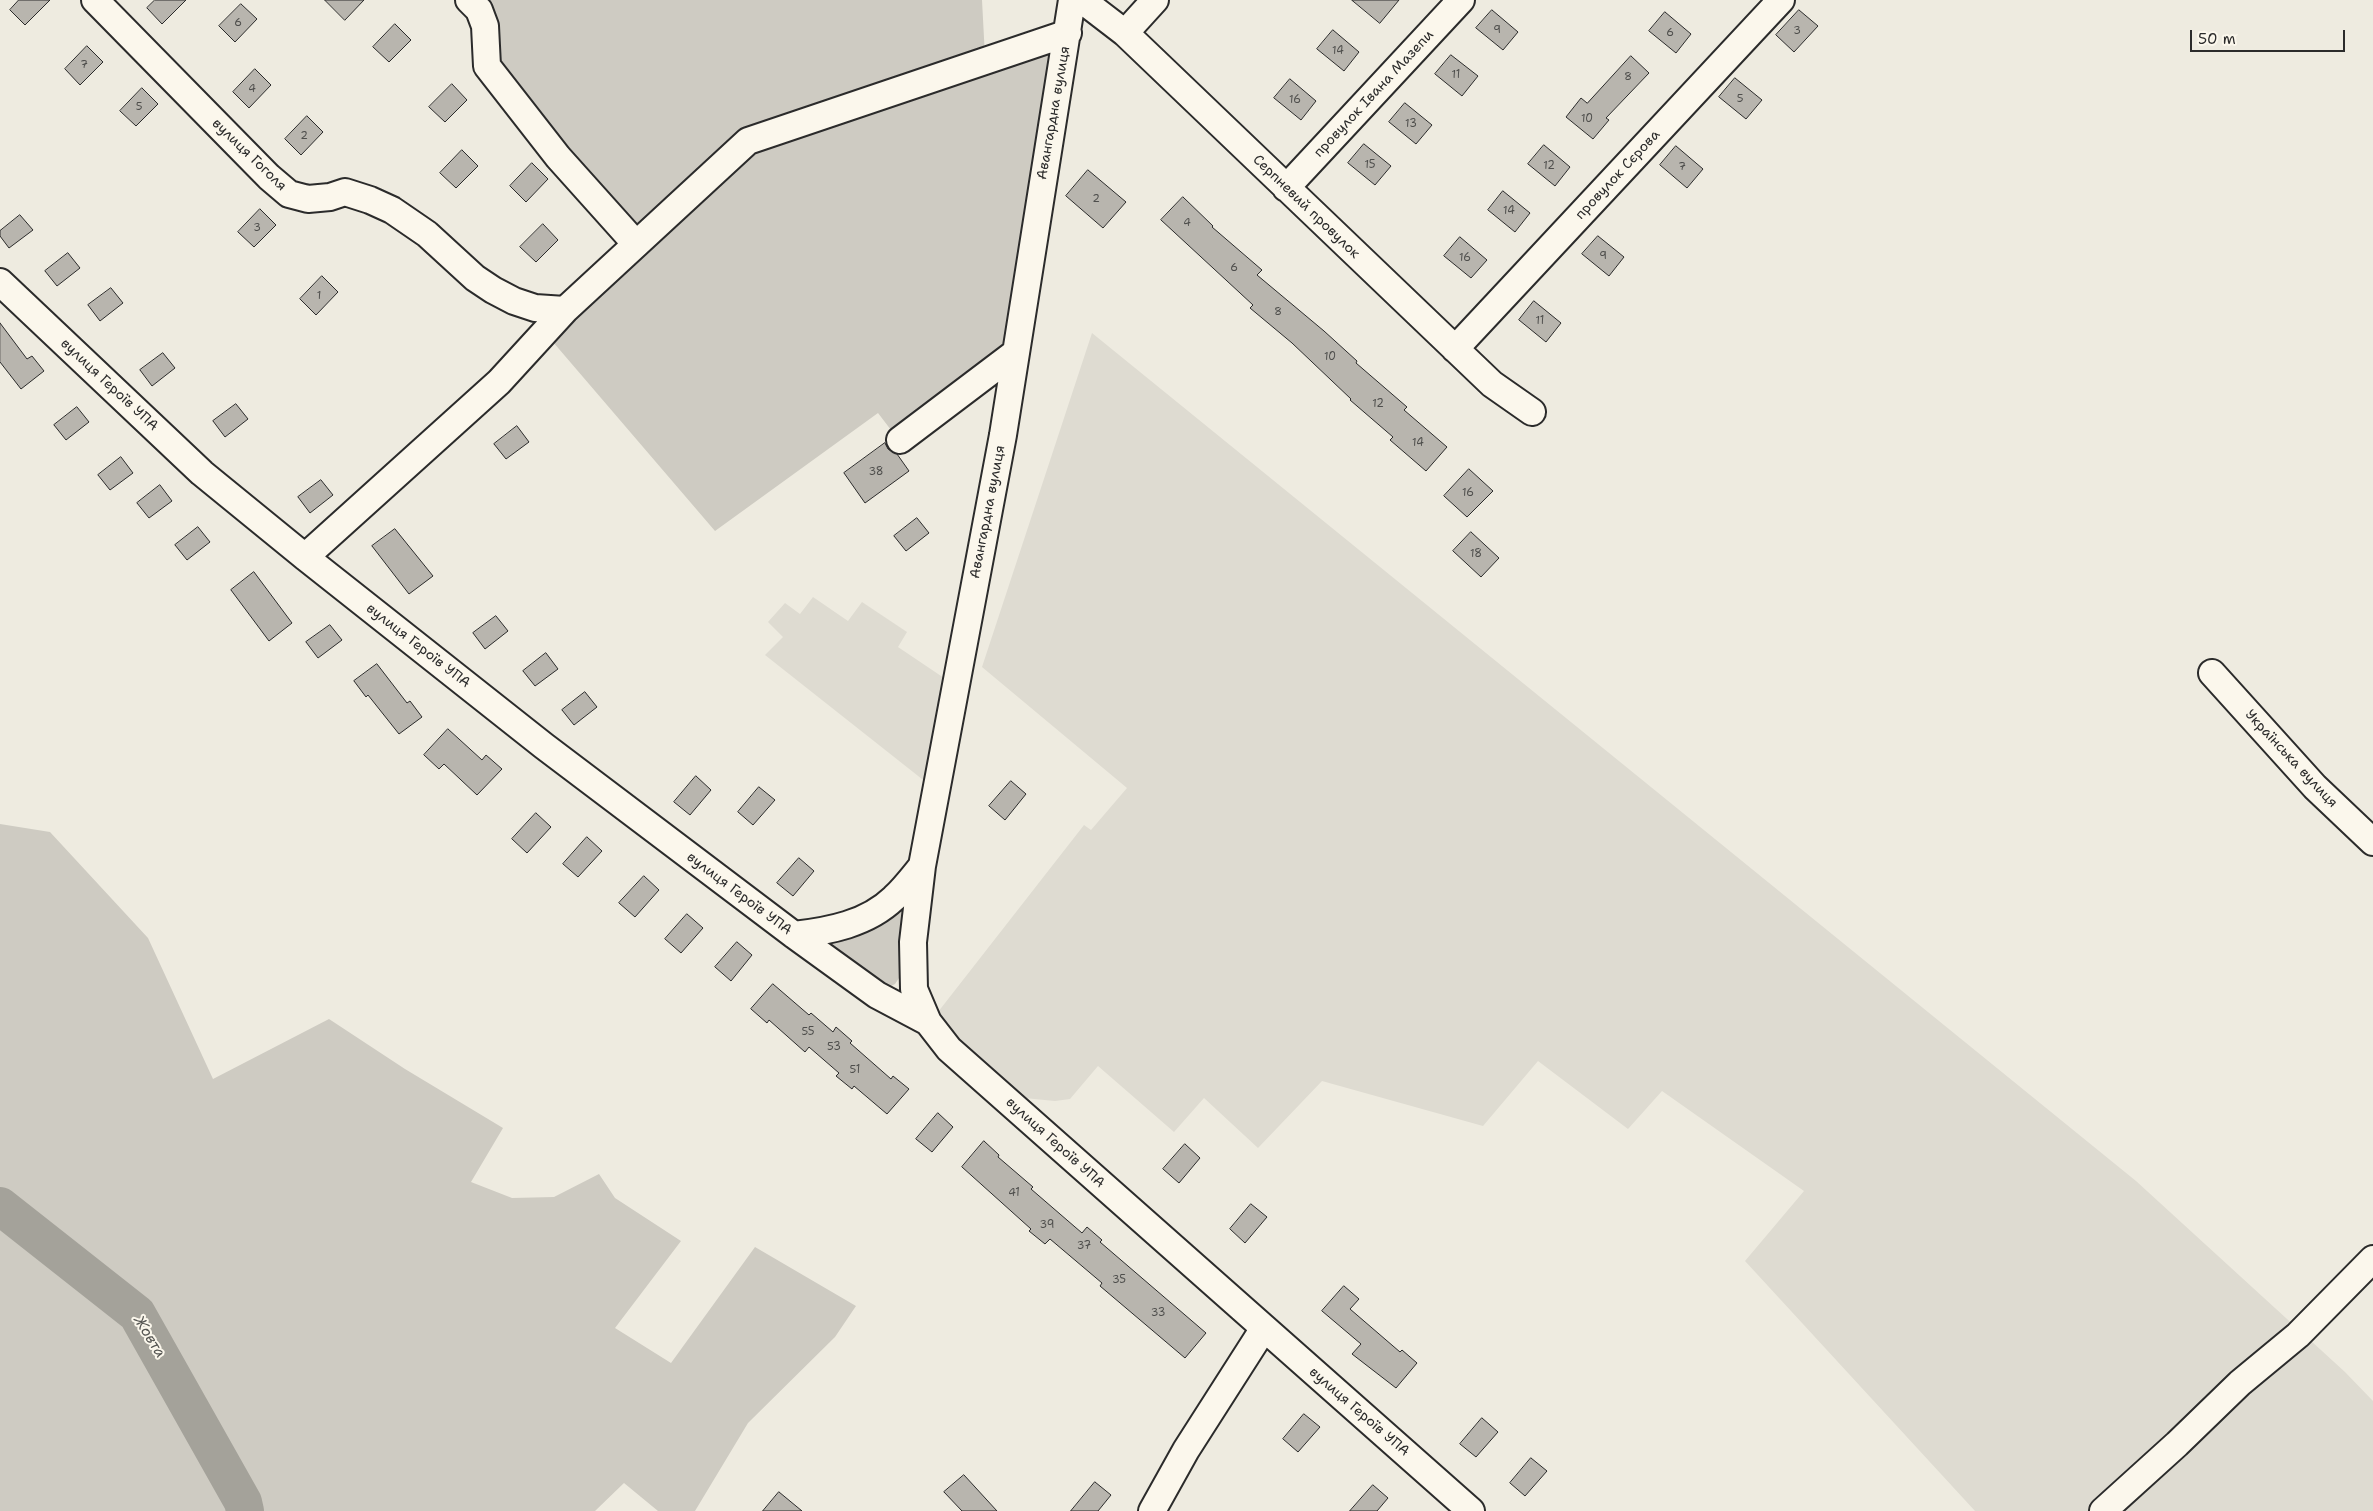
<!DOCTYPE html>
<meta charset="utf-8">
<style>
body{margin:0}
#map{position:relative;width:2373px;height:1511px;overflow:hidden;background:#eeebe0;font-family:"Shantell Sans",sans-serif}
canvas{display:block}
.scale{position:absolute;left:2190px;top:30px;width:155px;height:22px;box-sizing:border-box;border:2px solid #2b2b2b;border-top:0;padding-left:6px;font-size:15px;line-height:18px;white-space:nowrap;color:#2b2b2b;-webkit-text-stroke:4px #fbf7ec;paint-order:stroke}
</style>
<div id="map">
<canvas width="2373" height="1511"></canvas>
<div class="scale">50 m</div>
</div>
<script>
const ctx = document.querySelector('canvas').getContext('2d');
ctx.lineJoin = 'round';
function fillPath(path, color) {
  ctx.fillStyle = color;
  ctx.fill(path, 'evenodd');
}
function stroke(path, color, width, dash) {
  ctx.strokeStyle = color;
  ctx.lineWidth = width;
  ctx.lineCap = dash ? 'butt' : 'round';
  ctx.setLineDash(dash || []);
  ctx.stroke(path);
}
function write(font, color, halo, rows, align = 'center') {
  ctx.font = font + ' "Shantell Sans",sans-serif';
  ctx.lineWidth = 4;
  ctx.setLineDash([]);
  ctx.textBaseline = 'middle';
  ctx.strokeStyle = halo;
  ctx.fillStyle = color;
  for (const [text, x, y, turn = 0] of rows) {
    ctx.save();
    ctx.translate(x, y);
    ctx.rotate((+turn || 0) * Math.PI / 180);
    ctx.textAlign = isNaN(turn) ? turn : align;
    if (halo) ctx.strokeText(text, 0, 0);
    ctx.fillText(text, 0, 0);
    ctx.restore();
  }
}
fillPath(new Path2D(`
 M1092,333L2136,1181L2345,1372L2373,1401V1511H1975L1745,1261L1804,1191L1662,1091L1628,1129L1538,1061L1483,1126L1322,1081L1258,1148L1204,1098L1174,1132L1098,1066L1070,1099L1055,1101L1024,1098L956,1039L938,1012L1084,825L1091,830L1127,788L982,667Z
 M813,597L848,621L862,602L907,632L898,647L947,680L927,783L765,655L783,637L768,622L785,603L800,614Z`), '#dedbd1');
fillPath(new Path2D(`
 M476,0H982L985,57L766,127L635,229L498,73Z
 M1055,49L1005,348L891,430L878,413L715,531L547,335L738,155Z
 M0,824L50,832L148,938L213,1079L329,1019L405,1069L503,1128L471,1182L512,1198L554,1197L599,1174L615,1198L681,1241L615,1328L671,1363L755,1247L856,1306L835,1337L748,1423L695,1511H658L624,1483L595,1511H0Z
 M907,891L901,975L895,984L887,988L819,939Z`), '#cecbc2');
stroke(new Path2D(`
 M0,1206L137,1314L243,1502L245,1511`), '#a4a29a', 38);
const building = new Path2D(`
 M19,0H50L25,25L10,10Z
 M155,0H186L162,24L147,8Z
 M325,0H364L345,20Z
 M1352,0H1399L1380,23Z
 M241,4L257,19L235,42L219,26Z
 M1492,10L1518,32L1503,50L1476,28Z
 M1799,10L1818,26L1794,52L1776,35Z
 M1665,12L1691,34L1676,53L1649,31Z
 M395,24L411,40L389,62L373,47Z
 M1333,30L1359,52L1344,71L1317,49Z
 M87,46L103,62L80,85L65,69Z
 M1451,55L1478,76L1462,96L1435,74Z
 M1631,56L1649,73L1606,118L1609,120L1593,139L1566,117L1581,98L1587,103Z
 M255,69L271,85L249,108L233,92Z
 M1735,78L1762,100L1746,119L1719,97Z
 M1290,79L1316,101L1301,120L1274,98Z
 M452,84L467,100L445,122L429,107Z
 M142,88L158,104L136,126L120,111Z
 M1405,103L1432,125L1416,144L1389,122Z
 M307,116L323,132L301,155L285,139Z
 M1364,144L1391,166L1375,185L1348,163Z
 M1544,145L1570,167L1555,186L1528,164Z
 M1676,146L1703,169L1687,188L1660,165Z
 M462,150L478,166L456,188L440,173Z
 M532,163L548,179L526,202L510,186Z
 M1088,170L1126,202L1103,228L1066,196Z
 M1503,191L1530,213L1515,232L1488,210Z
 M1183,197L1213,226L1212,227L1262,270L1257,275L1324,331L1357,361L1356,363L1407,407L1404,410L1447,447L1426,471L1390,440L1393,437L1350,400L1351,399L1292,343L1250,308L1253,305L1161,220Z
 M260,209L276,225L254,247L238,232Z
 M20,215L33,230L9,248L0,236V231Z
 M543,224L558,240L536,262L520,247Z
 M1598,236L1624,257L1609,276L1582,254Z
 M1460,237L1487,260L1471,278L1444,256Z
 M68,253L80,268L57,286L45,271Z
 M322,276L338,292L316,315L300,299Z
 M111,288L123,303L100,321L88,305Z
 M1534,301L1561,323L1546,342L1519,320Z
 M0,323L27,359L32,356L44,371L21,389L0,362Z
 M163,353L175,368L152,386L140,370Z
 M236,404L248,419L225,437L213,421Z
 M77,407L89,422L66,440L54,425Z
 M517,426L529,442L506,459L494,444Z
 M885,443L888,449L897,454L909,471L865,503L844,473Z
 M121,457L133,473L110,490L98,475Z
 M1469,469L1493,491L1467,517L1444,496Z
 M321,480L333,495L310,513L298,497Z
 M160,485L172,501L149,518L137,503Z
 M917,518L929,533L906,551L894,536Z
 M198,527L210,542L187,560L175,545Z
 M395,529L433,576L409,594L372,546Z
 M1471,532L1499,558L1481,577L1453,551Z
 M254,572L292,623L269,641L231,590Z
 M496,616L508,631L485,649L473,633Z
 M330,625L342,640L318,658L306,642Z
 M546,653L558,669L535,686L523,671Z
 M377,664L407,703L410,701L422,717L399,734L368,695L366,697L354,681Z
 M585,692L597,707L574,725L562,710Z
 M448,729L482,760L486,755L502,769L477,795L444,764L439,769L424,755Z
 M696,776L711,790L690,815L674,802Z
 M1011,781L1026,794L1005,820L989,806Z
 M759,787L775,800L753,825L738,812Z
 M536,813L551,827L527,853L512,839Z
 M587,837L602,851L578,877L563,864Z
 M799,858L814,871L793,896L777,883Z
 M644,876L659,890L635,917L619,903Z
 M687,914L703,928L681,953L665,939Z
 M737,942L752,955L731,981L715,967Z
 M773,984L809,1015L811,1013L833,1032L836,1027L852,1041L850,1043L891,1079L893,1076L909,1089L887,1114L854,1086L852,1089L836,1076L839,1073L809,1047L805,1052L769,1020L767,1023L751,1009Z
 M938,1113L953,1127L932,1152L916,1139Z
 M984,1141L999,1155L998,1157L1033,1187L1031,1189L1082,1233L1087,1227L1102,1240L1100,1242L1206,1333L1185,1358L1100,1286L1102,1283L1050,1239L1045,1244L1029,1231L1031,1229L962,1167Z
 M1185,1144L1200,1158L1179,1183L1163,1169Z
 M1251,1204L1267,1217L1245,1243L1230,1229Z
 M1344,1286L1359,1299L1350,1309L1400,1352L1402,1350L1417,1363L1396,1388L1352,1354L1361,1344L1322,1311Z
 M1304,1414L1320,1427L1298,1452L1283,1439Z
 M1482,1418L1498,1432L1476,1457L1460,1444Z
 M1531,1458L1547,1471L1525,1496L1510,1483Z
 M964,1475L997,1511H962L944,1492Z
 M1095,1482L1111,1495L1098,1511H1071Z
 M1373,1485L1388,1498L1377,1511H1350Z
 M779,1492L802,1511H763Z`);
fillPath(building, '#b8b5ae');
stroke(building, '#2b2b2b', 1);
const minor = new Path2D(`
 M95,0L269,177L289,194L308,199L330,197L345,192L370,200L392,210L427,234L475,278L493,290L514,301L535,308L565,310
 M469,0L479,10L485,26L487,66L558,157L636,244
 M1082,0L1125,33L1492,384L1532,412
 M1125,33L1155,0
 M1286,188L1461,0
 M0,282L202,473L305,557L544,746L794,935L877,995L928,1022L949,1049L1471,1511
 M1455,349L1781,0
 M900,440L1015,353
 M305,557L499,382L565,310L748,141L1068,33
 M2212,673L2315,787L2373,842
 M794,935C829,931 867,924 894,898C904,889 913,877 922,866
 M928,1022L914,989L913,942L922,866L1003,435L1072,0
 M1152,1511L1186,1450L1264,1328
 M2103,1511L2177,1444L2240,1383L2298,1335L2373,1259`);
stroke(minor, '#2b2b2b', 30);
stroke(minor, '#fbf7ec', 26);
write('11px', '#4e4e4c', null, [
 ["6",238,23],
 ["9",1497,30],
 ["3",1797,31],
 ["6",1670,33],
 ["14",1338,51],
 ["7",84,65],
 ["11",1456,75],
 ["8",1628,77],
 ["4",252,89],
 ["5",1740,99],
 ["16",1295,100],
 ["5",139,107],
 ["10",1587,119],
 ["13",1411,124],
 ["2",304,136],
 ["15",1370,165],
 ["12",1549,166],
 ["7",1682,167],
 ["2",1096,199],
 ["14",1509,211],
 ["4",1187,223],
 ["3",257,228],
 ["9",1603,256],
 ["16",1465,258],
 ["6",1234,268],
 ["1",319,296],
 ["8",1278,312],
 ["11",1540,321],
 ["10",1330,357],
 ["12",1378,404],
 ["14",1418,443],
 ["38",876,472],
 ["16",1468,493],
 ["18",1476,554],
 ["55",808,1032],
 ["53",834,1047],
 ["51",855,1070],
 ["41",1014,1193],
 ["39",1047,1225],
 ["37",1084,1246],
 ["35",1119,1280],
 ["33",1158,1313]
]);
write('14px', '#2b2b2b', '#fbf7ec', [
 ["провулок Івана Мазепи",1374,94,-47],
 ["Авангардна вулиця",1054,113,-80],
 ["вулиця Гоголя",249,155,44],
 ["провулок Сєрова",1618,175,-47],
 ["Серпневий провулок",1306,207,44],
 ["вулиця Героїв УПА",109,385,43],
 ["Авангардна вулиця",988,512,-79],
 ["вулиця Героїв УПА",418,646,38],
 ["Українська вулиця",2291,759,47],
 ["вулиця Героїв УПА",739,894,37],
 ["вулиця Героїв УПА",1055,1143,42],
 ["вулиця Героїв УПА",1359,1412,41]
]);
write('italic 15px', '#555552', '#fbf7ec', [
 ["Жовта",149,1337,58]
]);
</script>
